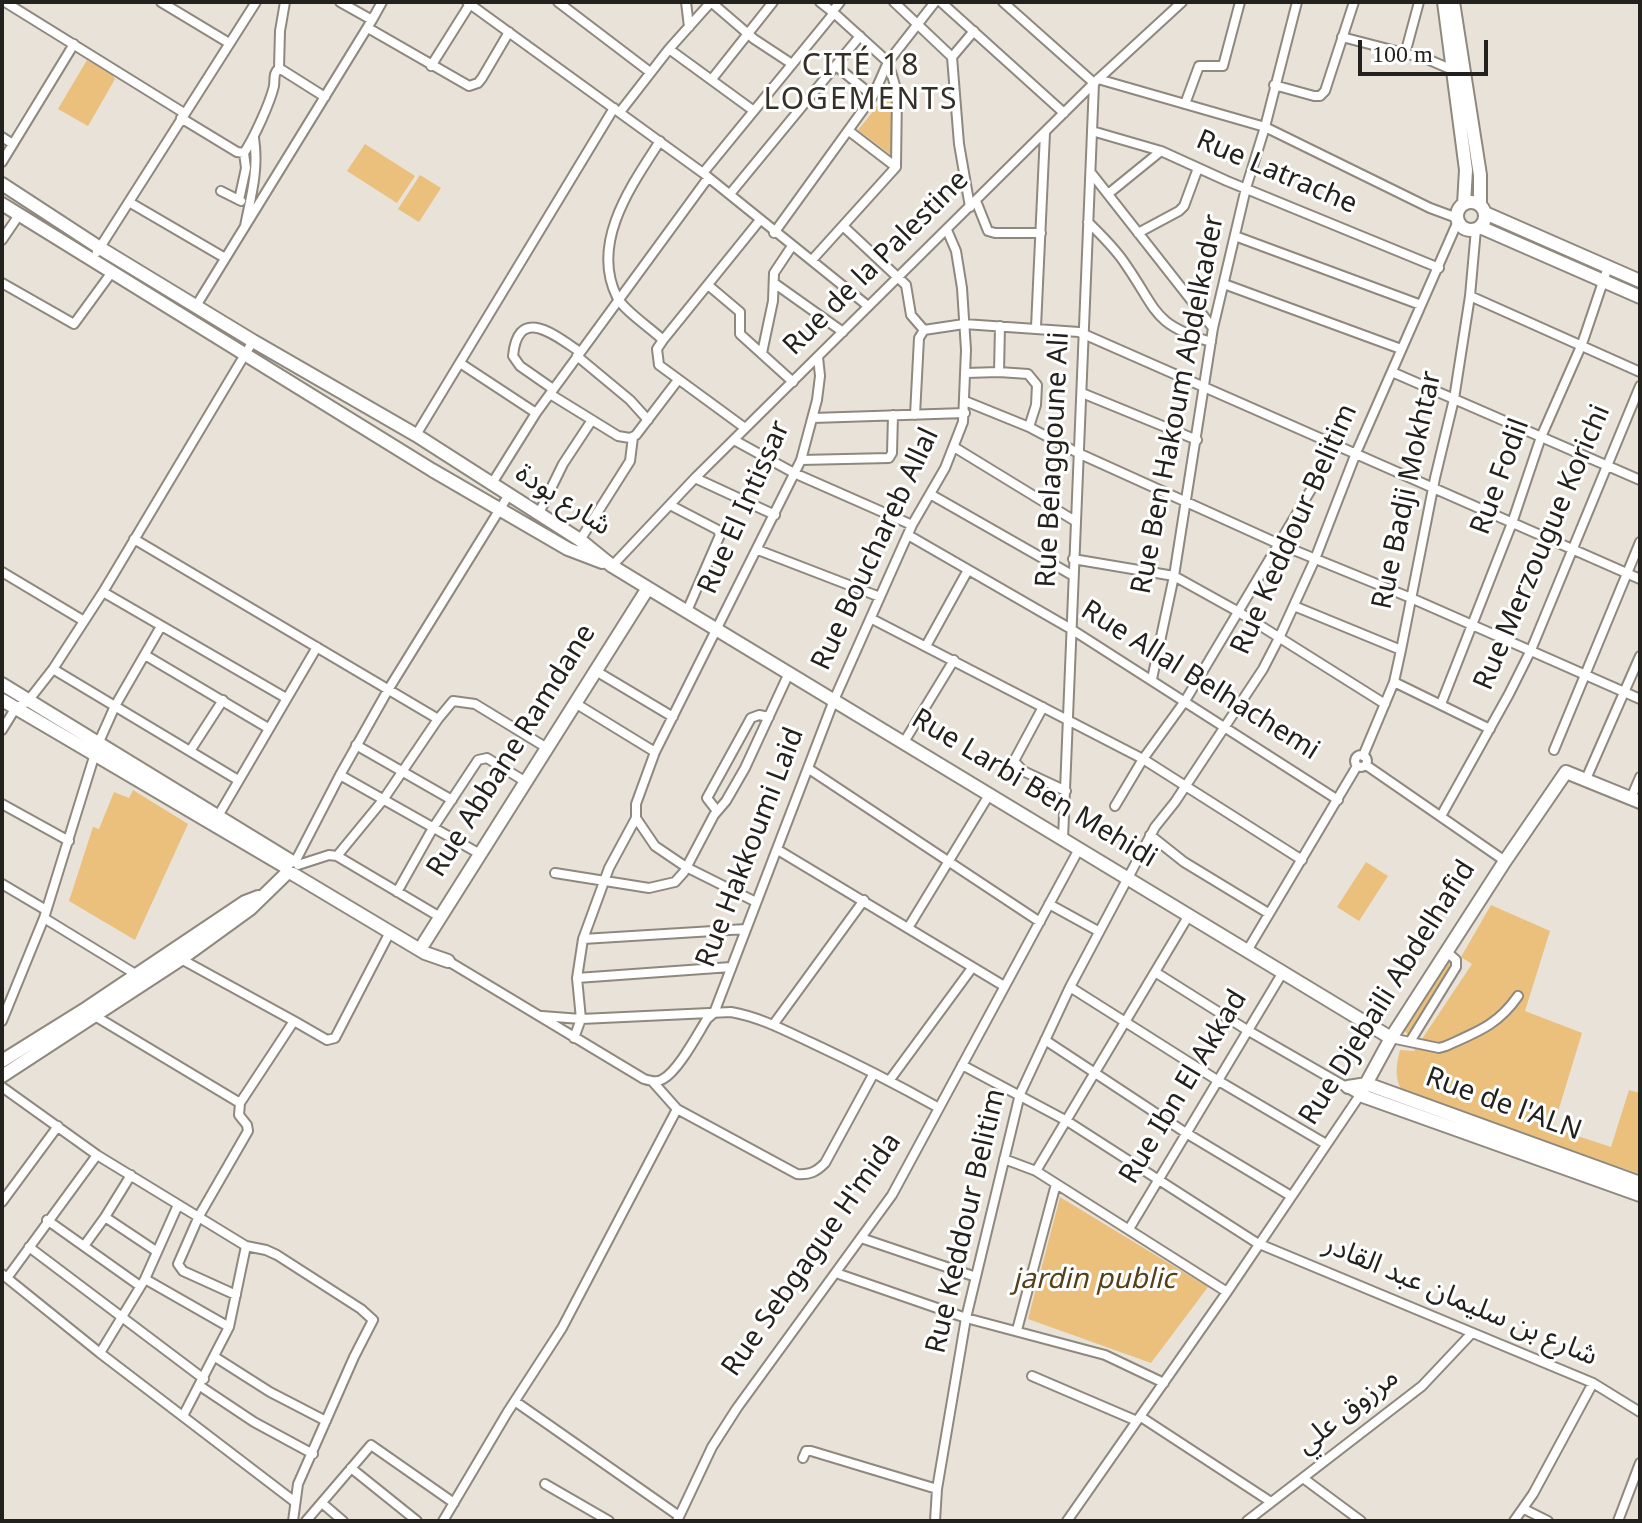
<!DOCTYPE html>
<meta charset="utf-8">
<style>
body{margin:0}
#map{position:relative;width:1642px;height:1523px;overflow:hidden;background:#e8e2d8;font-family:Georgia,serif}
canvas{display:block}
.frame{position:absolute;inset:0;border:4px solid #23211d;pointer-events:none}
.scale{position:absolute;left:1358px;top:40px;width:130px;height:36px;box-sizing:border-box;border:4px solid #23211d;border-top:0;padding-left:10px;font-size:24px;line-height:28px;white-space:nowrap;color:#23211d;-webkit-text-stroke:6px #fff;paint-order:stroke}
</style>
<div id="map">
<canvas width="1642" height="1523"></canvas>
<div class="frame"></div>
<div class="scale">100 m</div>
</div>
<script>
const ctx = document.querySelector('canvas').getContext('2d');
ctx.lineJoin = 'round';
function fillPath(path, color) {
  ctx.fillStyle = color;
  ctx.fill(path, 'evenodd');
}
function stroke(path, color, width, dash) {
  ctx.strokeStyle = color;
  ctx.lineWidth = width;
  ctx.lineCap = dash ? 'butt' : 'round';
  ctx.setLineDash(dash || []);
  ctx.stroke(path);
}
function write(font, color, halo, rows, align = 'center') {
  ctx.font = font + ' Georgia,"Noto Sans Arabic",serif';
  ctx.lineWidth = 6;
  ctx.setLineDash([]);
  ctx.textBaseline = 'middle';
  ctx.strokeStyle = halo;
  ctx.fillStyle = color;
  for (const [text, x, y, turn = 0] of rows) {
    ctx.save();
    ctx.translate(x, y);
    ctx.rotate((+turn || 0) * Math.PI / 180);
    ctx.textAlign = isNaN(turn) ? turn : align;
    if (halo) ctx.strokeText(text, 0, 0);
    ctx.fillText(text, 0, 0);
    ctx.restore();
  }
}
fillPath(new Path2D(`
 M87,60L112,75L115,79L88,126L58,109Z
 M888,93L895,99L891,155L858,130Z
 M365,144L415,176L397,203L347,171Z
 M420,175L441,188L419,222L398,209Z
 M133,790L188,824L135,940L69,901L93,827L99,829L114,792L129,798Z
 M1366,862L1388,876L1359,921L1337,907Z
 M1491,905L1550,931L1525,1011L1582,1033L1553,1128L1611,1147L1629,1090L1640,1093V1174L1403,1093C1394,1078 1396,1066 1400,1050L1414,1051L1472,964L1461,957Z
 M1448,960L1455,964L1409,1035L1403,1030Z
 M1060,1197L1208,1287L1151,1363L1028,1319Z`), '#eac07c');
const street = new Path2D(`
 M5,2L184,113
 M161,2L229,43
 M340,2L372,20L382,2
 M467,2L703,173L868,306
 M558,2L650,72
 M686,2L689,27
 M711,2L754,39L792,64
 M894,2L952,57L959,144L970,207
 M941,2L1064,113
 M1003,2L1094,83
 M832,12L840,2
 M368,28L469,86L478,83L482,78L509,32
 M1342,37L1427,59L1455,71
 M669,49L754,111
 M1405,54L1419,2
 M952,57L974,31
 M431,66L470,4
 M836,66L873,96
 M279,68L280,31L285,2
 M712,79L773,2
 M1098,79L1265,127L1430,208L1457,218
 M1274,85L1314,96H1320L1325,91L1354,2
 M1185,104L1199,66H1223L1240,2
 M620,112L669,49L711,2
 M181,118L237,152L244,153C254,138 270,103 274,86C275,78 273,74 279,68L325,97
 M849,131L896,167
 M1092,131L1161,151L1227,181L1439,268
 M2,137L13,144
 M660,141C631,186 590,243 617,297C623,310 652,329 663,340
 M2,162L74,44
 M703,173L834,13L820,2
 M1092,174L1213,328
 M221,191L241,201
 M730,194L860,36
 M1108,194L1161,151
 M239,200L246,168L244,153
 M976,201L988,231L995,233H1041
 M129,202L225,258
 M1088,222C1102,236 1116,249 1126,265C1158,311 1152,324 1211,342
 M245,226C251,196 259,169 254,138
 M843,226L906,285L911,315L924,330
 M774,233L873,96L888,62L935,2
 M1138,233L1179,211L1184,206L1198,168
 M1235,236L1421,305
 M2,240L19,215
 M97,252L256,2
 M812,260L896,167L897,92L888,62L834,13
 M2,283L74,324L112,272
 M774,283L843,332
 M1224,284L1401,349
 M708,285L740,312V334L793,382
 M1470,296L1640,372
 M196,306L372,20
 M1000,326L999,372L1028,374L1037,385L1036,405L1029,427
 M1036,327L1045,133
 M762,353L773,301L774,273L792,246
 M577,356L630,400L648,420
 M460,363L536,413
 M1392,372L1640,480
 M966,373L999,372
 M553,389L520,366L513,356C518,304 556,336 580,352
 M1082,393L1197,440
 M550,394L618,436L630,438L636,435L678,380
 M965,401L1029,427L1078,453L1279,544L1411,598L1640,699
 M915,415L919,338L924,330L964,324L1079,332L1640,579
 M813,418L965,413
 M745,428L659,365L657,349L663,340L760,220
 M416,435L614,108
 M734,440L794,473L912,525
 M954,447L1075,521
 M801,460L889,458L892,453L893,415
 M695,478L775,515
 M491,485L536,413L708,178
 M930,494L1072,575
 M670,505L718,530L720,535L687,611
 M538,515L563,464L592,420
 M908,535L1071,629L1338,800
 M134,539L438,719
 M580,540L630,461L633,437
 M758,550L880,597
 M1073,559L1174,576L1237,611L1385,704
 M612,566L695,478L1094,83L1182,2
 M2,572L84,621
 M103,592L286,698
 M1294,606L1401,650
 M872,619L1143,759L1302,860
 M926,646L968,570
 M145,655L268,728
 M53,669L238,780
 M596,671L673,717
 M1152,679L1174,576L1213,328L1246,188L1265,127L1297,2
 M1394,682L1490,729
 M575,703L655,752
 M1441,704L1512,523L1541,437L1582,344L1608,267
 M1043,707L1014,761L1023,771L1066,791
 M2,730L15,709L28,701L53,669L103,592L253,341
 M904,742L954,660
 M356,745L452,800
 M1554,750L1640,542
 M190,751L223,700
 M1355 761a6 6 0 1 1 12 0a6 6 0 1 1-12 0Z
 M1363,756L1394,682L1401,650L1435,478L1454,399L1470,296L1476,229
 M1366,765L1505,861
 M809,769L1040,922
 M340,775L480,854
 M1586,779L1640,656
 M1631,798L1640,777
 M2,804L69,841
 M1115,806L1143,759L1185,701L1337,446
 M717,811L707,798L751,718L759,715L769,717
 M218,816L317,647
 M1441,816L1509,694L1531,650L1640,386
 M1150,835L1184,862L1268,913
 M1063,839L1094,83
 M778,850L1004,986
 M337,856L440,917
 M295,862L340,775L388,690L508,496
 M298,865L329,855L337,856L383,800L438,719L453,701L475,704L547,748
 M555,873L649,888L675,882L684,872L714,815L726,801L745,768L789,673
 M2,884L46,910
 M397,892L433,828L478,760L487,758L526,782
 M756,902L686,867L655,846L636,818V804L655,752L801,460L817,400L820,376L818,357
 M1049,904L1098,931
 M44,918L137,975
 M908,928L989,795
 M583,939L746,929
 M1247,951L1357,766
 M181,959L294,1021
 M448,961L644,1079C651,1081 657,1083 663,1079C678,1071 697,1035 707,1019L714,1013L834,700L912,525L945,468L963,422L966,350L962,288L956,251L947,230
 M577,978L731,967
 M1070,987L1217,1080L1326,1144
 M95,1016L240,1103
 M542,1016L581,1019L731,1012C760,1017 786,1031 812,1043C855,1063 898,1085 939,1108
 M2,1021L44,918L98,744L115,706L160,628
 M773,1025L864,900
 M574,1038L581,1019L577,978L583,939L609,868L636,818
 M1391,1038L1439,1048L1446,1046C1477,1032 1498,1025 1518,996
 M1045,1040L1186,1133L1291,1196
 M1411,1040L1456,967V960L1447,952
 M962,1065L1067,1121L1257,1243L1593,1383L1640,1412
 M889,1081L972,968
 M653,1082L677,1109L797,1174C810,1175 816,1172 825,1163L874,1073
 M2,1087L97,1155L246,1246L229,1327L183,1416
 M1004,1159L1036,1171L1227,1292
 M1036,1171L1189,915
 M2,1202L58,1126
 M105,1217L131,1175
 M47,1220L140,1286
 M1129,1229L1283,972
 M861,1238L976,1277
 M84,1246L105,1217L156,1251
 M246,1246L266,1250L277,1255L361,1309L373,1320L354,1357L298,1484L293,1521
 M29,1247L204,1379
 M836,1273L966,1318L1105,1355L1164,1383
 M2,1274L100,1353L295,1502
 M7,1278L97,1155
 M145,1279L229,1327
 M236,1295L183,1271L178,1264L199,1216L248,1131L247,1125L239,1115L240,1103L294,1021L327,1040L335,1038L390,932
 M1017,1330L1056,1184
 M100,1353L145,1279L178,1205
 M215,1357L270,1392L326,1421
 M1032,1376L1137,1421
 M200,1386L254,1422L313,1454
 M516,1402L679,1516
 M1141,1417L1271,1502
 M803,1458L806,1451H811L937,1489
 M351,1468L417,1521
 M1303,1478L1361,1521
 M545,1484L609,1521
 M322,1503L343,1521
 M1524,1509L1548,1521
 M306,1521L371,1445L454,1503
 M443,1521L507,1413L562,1328L677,1109
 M677,1521L712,1447L737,1408L892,1195L1079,849
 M935,1521L937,1489L966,1318L1020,1094L1070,987L1155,827L1175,802L1263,669L1279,638L1315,559L1356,453L1458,221
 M1067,1521L1227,1292L1360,1095L1247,1030L1155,972
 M1247,1521L1422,1386L1472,1333
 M1514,1521L1533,1494L1593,1383
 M1618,1521L1640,1463`);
const secondary = new Path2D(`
 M1444,2L1466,170L1464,204
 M1453,2L1480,175V205
 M2,184L100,248L253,341L416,435L580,540L612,566L648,588L1391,1038
 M1457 216a14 14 0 1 1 28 0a14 14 0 1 1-28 0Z
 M2,204L432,470L568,549L602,562
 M1485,213L1640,281
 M1480,227L1640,297
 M2,684L291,861
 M2,700L286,867
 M1640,802L1566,772L1505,861L1391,1038L1360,1095L1640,1195
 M293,874L425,953L448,961
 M424,943L648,588
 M2,1061L87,1008L245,902L258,897
 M2,1076L181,959L250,909L288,872
 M1348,1087L1367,1084L1640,1183`);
stroke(street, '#8e887f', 12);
stroke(secondary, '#8e887f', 16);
stroke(street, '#fff', 8);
stroke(secondary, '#fff', 12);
write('28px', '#23211d', '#fff', [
 ["Rue Latrache",1275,176,23],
 ["Rue de la Palestine",879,266,-45],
 ["Rue Ben Hakoum Abdelkader",1182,405,-79],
 ["Rue Belaggoune Ali",1057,460,-87],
 ["Rue Fodil",1504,478,-70],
 ["Rue Badji Mokhtar",1411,491,-78],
 ["شارع بودة",561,503,33],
 ["Rue El Intissar",748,509,-66],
 ["Rue Keddour Belitim",1298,531,-66],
 ["Rue Merzougue Korichi",1546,549,-67],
 ["Rue Bouchareb Allal",879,551,-65],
 ["Rue Allal Belhachemi",1198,684,32],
 ["Rue Abbane Ramdane",515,753,-58],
 ["Rue Larbi Ben Mehidi",1032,792,31],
 ["Rue Hakkoumi Laid",754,849,-69],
 ["Rue Djebaili Abdelhafid",1391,995,-58],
 ["Rue Ibn El Akkad",1187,1089,-59],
 ["Rue de l'ALN",1502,1108,20],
 ["Rue Keddour Belitim",970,1222,-77],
 ["Rue Sebgague H'mida",815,1257,-55],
 ["شارع بن سليمان عبد القادر",1459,1304,23],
 ["مرزوق علي",1350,1414,-38]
]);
write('italic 28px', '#56401a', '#fff', [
 ["jardin public",1094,1284]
]);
ctx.letterSpacing = '2px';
write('30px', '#343028', '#fff', [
 ["CITÉ 18",861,70],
 ["LOGEMENTS",861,104]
]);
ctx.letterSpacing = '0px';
</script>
